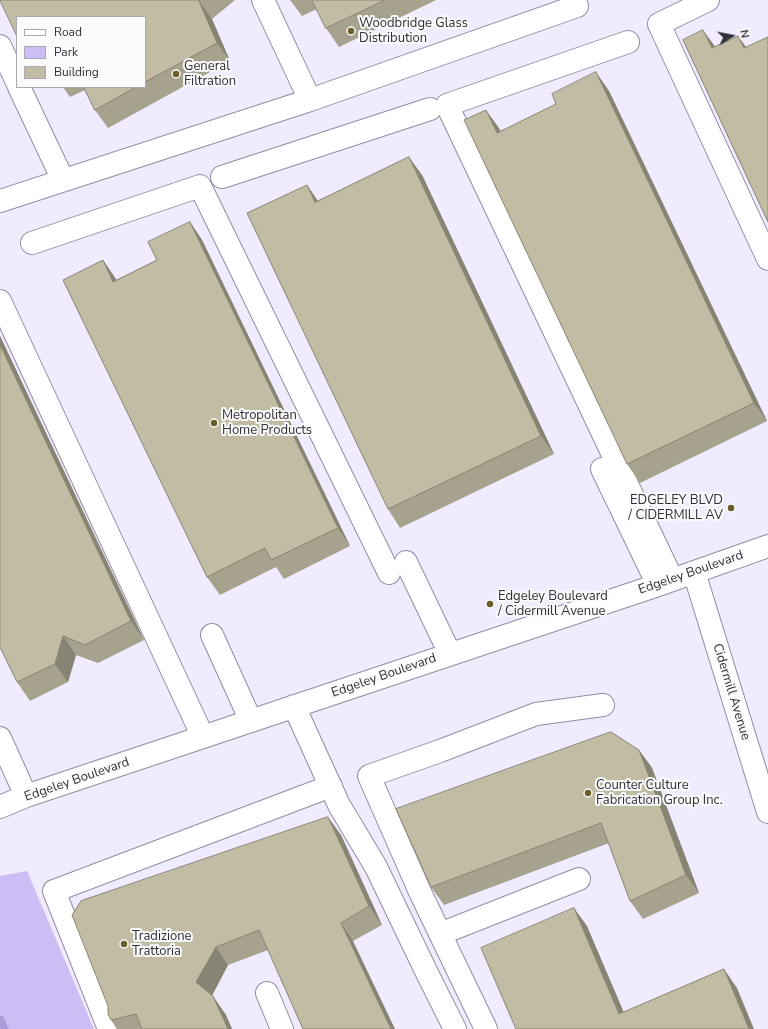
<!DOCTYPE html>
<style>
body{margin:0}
#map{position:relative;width:768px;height:1029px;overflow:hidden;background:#f0ebfe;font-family:"Nunito Sans",sans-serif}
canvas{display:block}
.legend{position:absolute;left:16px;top:16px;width:130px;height:72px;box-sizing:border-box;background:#fbfbfb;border:1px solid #aaa9ad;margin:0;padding:5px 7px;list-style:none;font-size:12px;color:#312e38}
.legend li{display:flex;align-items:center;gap:8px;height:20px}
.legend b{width:20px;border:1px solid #aaa9ad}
.north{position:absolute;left:712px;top:16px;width:40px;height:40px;-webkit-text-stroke:3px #fbfbfb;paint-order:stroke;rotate:80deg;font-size:11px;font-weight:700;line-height:16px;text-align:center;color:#312e38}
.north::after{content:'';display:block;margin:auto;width:14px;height:18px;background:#312e38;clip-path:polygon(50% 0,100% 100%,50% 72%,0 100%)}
</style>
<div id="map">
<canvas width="768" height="1029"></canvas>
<ul class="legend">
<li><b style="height:5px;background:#fff"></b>Road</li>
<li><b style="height:11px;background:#ccbdf4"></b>Park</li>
<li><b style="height:11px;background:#c2bca4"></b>Building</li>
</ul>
<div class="north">N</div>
</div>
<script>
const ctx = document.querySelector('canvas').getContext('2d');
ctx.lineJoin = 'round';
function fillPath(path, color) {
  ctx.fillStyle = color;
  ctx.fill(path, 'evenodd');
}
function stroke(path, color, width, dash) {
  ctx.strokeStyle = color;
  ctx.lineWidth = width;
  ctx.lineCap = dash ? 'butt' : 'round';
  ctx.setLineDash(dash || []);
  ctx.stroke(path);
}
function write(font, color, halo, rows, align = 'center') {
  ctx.font = font + ' "Nunito Sans",sans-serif';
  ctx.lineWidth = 4;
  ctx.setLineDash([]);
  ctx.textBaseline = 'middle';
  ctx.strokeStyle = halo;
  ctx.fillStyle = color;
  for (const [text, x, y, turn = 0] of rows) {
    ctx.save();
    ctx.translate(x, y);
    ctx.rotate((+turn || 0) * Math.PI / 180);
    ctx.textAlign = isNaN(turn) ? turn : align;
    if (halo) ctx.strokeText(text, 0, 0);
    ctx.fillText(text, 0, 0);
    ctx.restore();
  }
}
fillPath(new Path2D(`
 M27,871L94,1029H0V876Z`), '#ccbdf4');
stroke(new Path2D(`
 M0,1020L4,1029`), '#ac9adb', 9);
const minor = new Path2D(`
 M263,0L310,100
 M708,0L659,24L768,259
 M628,42L447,105L672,579
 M0,46L17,82
 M19,87L63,180
 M222,177L430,109
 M0,201L310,100L577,6L574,0
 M32,243L200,186L389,573
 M0,301L203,737
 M602,469L658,585
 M406,562L450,654
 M694,572L768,812
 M212,635L251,721
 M294,706L339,805L376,867L426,971L455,1029
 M0,738L26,796
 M0,807L26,796L658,585L768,546
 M440,934L579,879
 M267,993L282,1029
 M109,1029L54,891L331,786
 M486,1029L420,892L369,776L440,751L536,714L603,705`);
stroke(minor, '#928da3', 24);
stroke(minor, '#fff', 22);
fillPath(new Path2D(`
 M0,0H235L212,19L230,61L108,128L95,110L85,90L70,97L63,87H145V17Z
 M290,0H436L339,47L326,28L317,9L302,16Z
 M609,91L767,421L640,483L627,464L499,128L500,131Z
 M422,175L554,454L400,528L388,509L307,185L318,201Z
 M190,222L202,240L350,546L284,579L276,567L220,595L207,577L103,260L116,280L157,260Z
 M0,336L144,640L98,663L76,655L68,682L30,701L17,682Z
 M639,750L652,768L699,893L643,919L630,901L609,843L444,905L431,887Z
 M341,835L382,925L353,941L268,950L228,965L212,996L226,1015L232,1029H117L111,1020Z`), '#a7a28d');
fillPath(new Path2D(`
 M199,1L212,19L230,61L217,43Z
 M703,30L716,48H712Z
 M738,36L751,54L744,48Z
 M596,72L609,91L767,421L754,403Z
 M486,110L499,128L510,151L497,133Z
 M409,157L422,175L554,454L541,436Z
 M307,185L319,203L315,202Z
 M190,222L202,240L350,546L338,528Z
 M103,260L116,279L126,300L113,282Z
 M0,336L144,640L131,621L0,345Z
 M63,636L76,655L68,682L55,664Z
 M639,750L652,768L699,893L686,875Z
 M328,817L341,835L382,925L369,906Z
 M574,908L587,926L631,1029L619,1014Z
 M341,923L353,941L395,1029H391Z
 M216,947L228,965L209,1001L196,982Z
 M724,969L737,988L754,1029H749Z
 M213,996L226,1015L232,1029H228Z`), '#888473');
const building = new Path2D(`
 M0,0H200L199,1L217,43L145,82V17H17V36Z
 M312,0H385L326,28Z
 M703,30L712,48L738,36L744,48L768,37V222L683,40Z
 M596,72L754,403L627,464L464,120L486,110L497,133L556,104L552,94Z
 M84,87H136L95,110Z
 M409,157L541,436L388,509L247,213L307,185L315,202Z
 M190,222L338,528L271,560L265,548L207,577L63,280L103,260L113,282L157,260L148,242Z
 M0,345L131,621L85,645L63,636L55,664L17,682L0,647Z
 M611,732L639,750L686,875L630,901L601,823L431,887L396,809Z
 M328,817L369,906L341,923L391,1029H303L259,930L216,947L196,982L213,996L228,1029H142L136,1014L111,1020L108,1014V1006L72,915L81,901Z
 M574,908L619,1014L724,969L749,1029H516L481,948Z`);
fillPath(building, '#c2bca4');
stroke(building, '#888473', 1);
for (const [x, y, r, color] of [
 [351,31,4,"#6b5d2a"],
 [176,74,4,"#6b5d2a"],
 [214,423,4,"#6b5d2a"],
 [731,508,4,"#6b5d2a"],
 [490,604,4,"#6b5d2a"],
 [588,793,4,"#6b5d2a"],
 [124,944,4,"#6b5d2a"]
]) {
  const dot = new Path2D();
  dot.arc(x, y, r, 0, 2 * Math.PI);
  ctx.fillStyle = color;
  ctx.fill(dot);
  stroke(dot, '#fbfbfb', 1.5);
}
write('13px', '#312e38', '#fbfbfb', [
 ["Woodbridge Glass",359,24],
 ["Distribution",359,39],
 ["General",184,67],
 ["Filtration",184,82],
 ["Metropolitan",222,416],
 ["Home Products",222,431],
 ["EDGELEY BLVD",723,501,"right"],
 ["/ CIDERMILL AV",723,516,"right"],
 ["Edgeley Boulevard",498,597],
 ["/ Cidermill Avenue",498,612],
 ["Counter Culture",596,786],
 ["Fabrication Group Inc.",596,801],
 ["Tradizione",132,937],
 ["Trattoria",132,952]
], 'left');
write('13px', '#312e38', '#fbfbfb', [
 ["Edgeley Boulevard",691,573,-19],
 ["Edgeley Boulevard",384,676,-19],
 ["Cidermill Avenue",731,692,73],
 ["Edgeley Boulevard",77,780,-19]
]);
</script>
